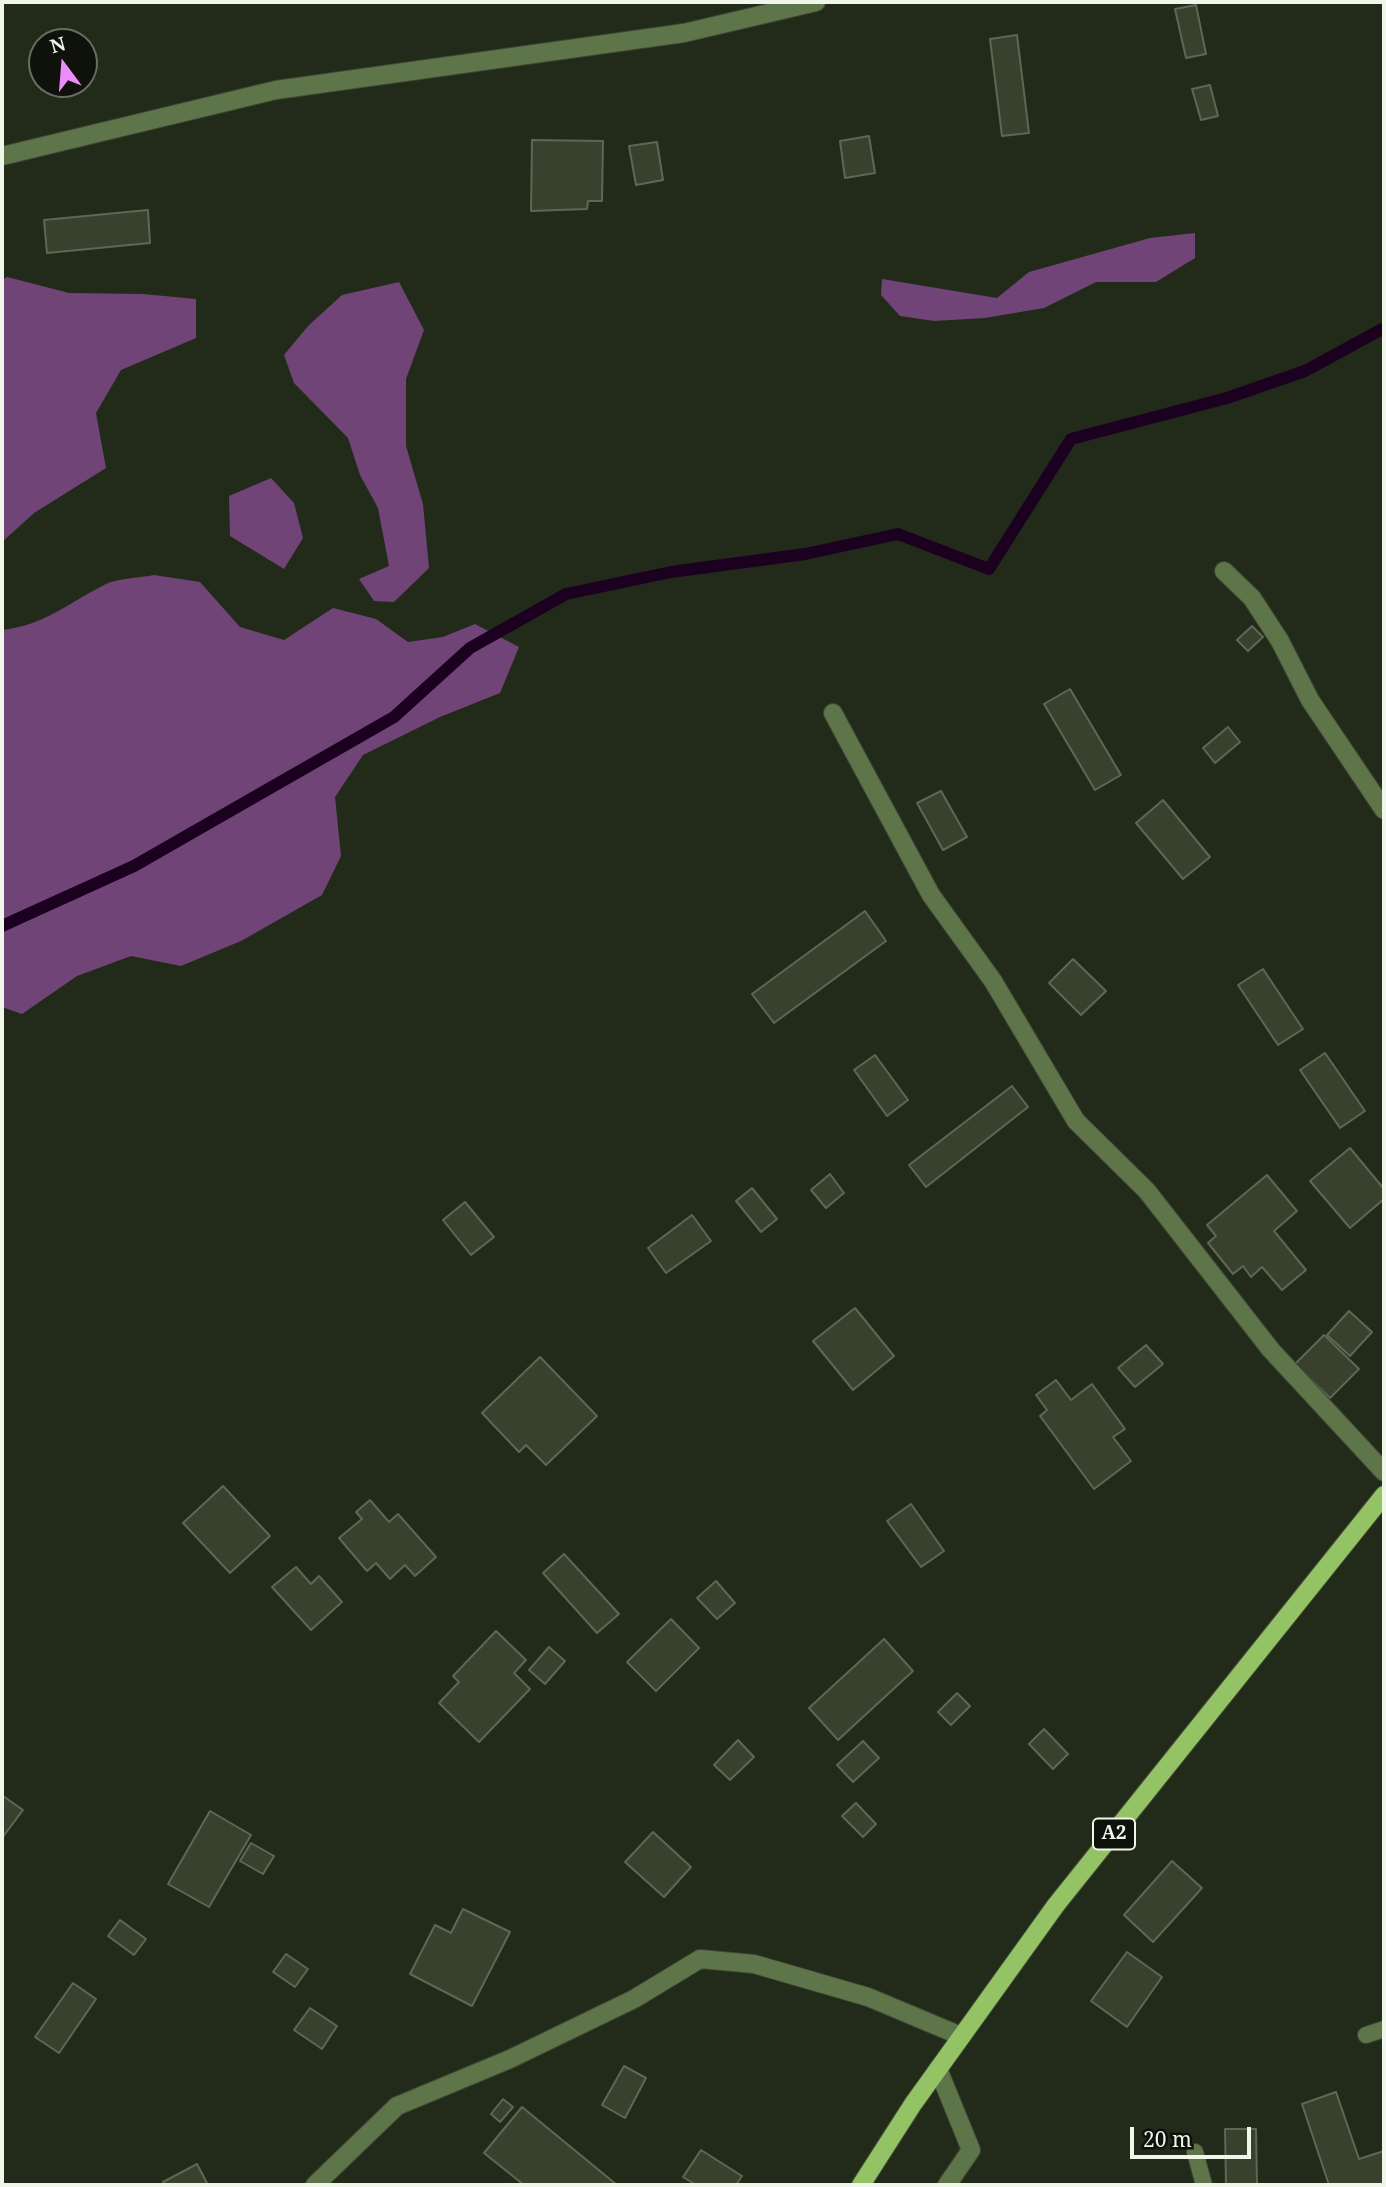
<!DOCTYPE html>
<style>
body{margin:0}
#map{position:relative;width:1386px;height:2187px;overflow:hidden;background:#222b19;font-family:"Noto Serif",serif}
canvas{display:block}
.frame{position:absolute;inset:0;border:4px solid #f0f6ea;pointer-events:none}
.north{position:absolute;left:28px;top:28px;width:70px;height:70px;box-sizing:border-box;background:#0e120a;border:2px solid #686d64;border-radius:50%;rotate:344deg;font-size:19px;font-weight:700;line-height:28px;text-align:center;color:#f0f6ea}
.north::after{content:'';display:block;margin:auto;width:24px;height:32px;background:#ec8cfb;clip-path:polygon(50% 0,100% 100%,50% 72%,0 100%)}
.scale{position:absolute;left:1130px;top:2127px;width:121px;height:32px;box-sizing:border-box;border:4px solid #f0f6ea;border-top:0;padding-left:9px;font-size:21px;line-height:24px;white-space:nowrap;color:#f0f6ea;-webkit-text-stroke:5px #0e120a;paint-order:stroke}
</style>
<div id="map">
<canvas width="1386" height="2187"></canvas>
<div class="frame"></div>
<div class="north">N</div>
<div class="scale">20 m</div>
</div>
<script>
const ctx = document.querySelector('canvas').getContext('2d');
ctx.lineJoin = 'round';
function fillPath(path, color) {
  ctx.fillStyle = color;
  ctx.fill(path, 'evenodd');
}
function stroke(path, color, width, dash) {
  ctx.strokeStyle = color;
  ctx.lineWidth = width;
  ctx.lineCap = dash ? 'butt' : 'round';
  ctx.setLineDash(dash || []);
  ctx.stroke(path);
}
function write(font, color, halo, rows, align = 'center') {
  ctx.font = font + ' "Noto Serif",serif';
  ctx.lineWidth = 6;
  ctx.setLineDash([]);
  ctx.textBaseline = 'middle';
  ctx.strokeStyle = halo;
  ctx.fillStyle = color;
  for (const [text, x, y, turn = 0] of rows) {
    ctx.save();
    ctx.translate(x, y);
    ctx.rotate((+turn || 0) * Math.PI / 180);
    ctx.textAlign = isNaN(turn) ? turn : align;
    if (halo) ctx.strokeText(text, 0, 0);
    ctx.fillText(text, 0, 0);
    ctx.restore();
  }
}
fillPath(new Path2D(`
 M1195,233V258L1156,282H1096L1044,308L985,318L934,321L900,316L881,295L882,279L997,298L1029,272L1150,238Z
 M7,277L69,293L143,294L196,299V338L121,370L96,413L106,468L34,513L2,542V280Z
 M399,282L424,330L406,379V446L423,504L429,568L394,602L374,601L359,579L389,566L378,508L360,475L348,438L294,383L284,355L308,326L342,295Z
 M271,478L294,503L303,538L284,569L230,536L229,496Z
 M154,575L200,582L240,627L284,640L333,608L376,619L408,642L443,637L475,624L519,647L500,693L440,717L363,755L335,797L341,856L322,895L241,941L181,966L131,956L77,976L22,1014L2,1007V630C43,626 70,602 106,584C119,578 140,578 154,575Z`), '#704477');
stroke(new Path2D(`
 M2,926L134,866L394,717L470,648L566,594L671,572L805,554L898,534L989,569L1071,439L1227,398L1305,371L1384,328`), '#1b0020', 12);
const building = new Path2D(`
 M1196,5L1206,54L1186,58L1175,9Z
 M1017,35L1029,133L1002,136L990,39Z
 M1210,85L1218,116L1201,120L1192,89Z
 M869,136L875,173L845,178L840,141Z
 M532,140L603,141L602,201H588L587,209L531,211Z
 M657,142L663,180L636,185L629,146Z
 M148,210L150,243L47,253L44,220Z
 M1252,626L1263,637L1248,651L1237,640Z
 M1070,689L1121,775L1095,790L1044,704Z
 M1228,727L1240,742L1215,763L1203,748Z
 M941,791L967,837L943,850L917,803Z
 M1163,800L1210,857L1183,879L1136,823Z
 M865,911L886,941L774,1023L752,994Z
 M1073,959L1106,991L1081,1015L1049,983Z
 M1263,969L1303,1029L1278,1045L1238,985Z
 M1325,1053L1365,1111L1340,1128L1300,1070Z
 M875,1055L908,1100L887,1116L854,1070Z
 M1012,1086L1028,1107L926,1187L909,1165Z
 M1350,1148L1384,1189V1199L1350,1228L1310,1181Z
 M830,1174L844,1193L826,1208L811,1190Z
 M1267,1175L1297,1211L1274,1231L1306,1270L1282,1290L1262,1267L1251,1277L1243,1266L1233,1274L1208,1243L1216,1236L1207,1225Z
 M752,1188L777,1219L761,1232L736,1201Z
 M465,1202L494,1237L471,1255L443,1220Z
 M692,1215L711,1241L666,1273L648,1248Z
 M855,1308L894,1356L853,1390L813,1341Z
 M1349,1311L1372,1332L1350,1356L1327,1335Z
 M1324,1335L1359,1369L1330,1398L1295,1364Z
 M1146,1345L1163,1364L1135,1387L1118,1368Z
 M540,1357L597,1416L546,1465L526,1445L519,1452L482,1413Z
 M1056,1380L1071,1400L1092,1384L1125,1429L1113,1437L1131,1461L1094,1489L1040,1416L1047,1410L1036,1395Z
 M223,1486L270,1536L230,1573L183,1523Z
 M370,1500L389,1522L398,1514L436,1557L415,1576L405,1565L390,1579L376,1563L367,1571L339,1538L362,1519L356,1512Z
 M911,1504L944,1551L921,1567L887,1521Z
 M564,1554L619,1614L597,1633L543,1573Z
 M296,1567L311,1584L319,1576L342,1602L311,1630L272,1587Z
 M716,1581L735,1603L717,1619L697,1598Z
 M671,1619L699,1648L656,1691L627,1662Z
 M496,1631L526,1660L514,1673L530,1689L479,1742L439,1703L459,1682L453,1676Z
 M884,1639L913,1671L838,1740L809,1708Z
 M549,1647L565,1661L545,1684L529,1670Z
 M957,1693L970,1706L951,1725L938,1712Z
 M1044,1729L1068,1754L1053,1769L1029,1744Z
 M738,1740L754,1757L730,1780L714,1765Z
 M863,1741L879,1758L853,1782L837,1765Z
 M3,1796L23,1810L2,1838V1798Z
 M856,1803L876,1824L863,1837L842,1816Z
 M210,1811L251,1835L209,1907L168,1884Z
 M653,1832L691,1867L664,1897L625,1862Z
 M251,1843L274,1856L263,1874L240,1861Z
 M1172,1861L1202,1888L1153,1942L1124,1915Z
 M463,1909L510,1932L472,2006L410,1974L435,1925L451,1933Z
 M120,1920L146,1939L134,1955L108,1936Z
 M1127,1952L1162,1977L1127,2027L1091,2001Z
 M286,1954L308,1969L295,1987L273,1972Z
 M73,1983L96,1999L59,2053L35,2037Z
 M310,2008L337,2026L322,2049L294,2030Z
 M624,2066L646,2078L625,2118L602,2105Z
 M1336,2092L1359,2159L1384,2151V2185H1329L1302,2104Z
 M503,2099L513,2107L500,2122L491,2114Z
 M522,2107L617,2185H524L484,2153Z
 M1225,2129H1256L1257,2185H1226Z
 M701,2150L742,2176L736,2185H696L683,2177Z
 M197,2164L208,2185H165L163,2182Z`);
fillPath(building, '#37412e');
stroke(building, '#5d6854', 2);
const service = new Path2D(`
 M1366,2035L1384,2029
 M1195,2152L1204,2185`);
const minor = new Path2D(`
 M2,156L276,90L684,33L816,2
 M1224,571L1252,598L1280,641L1310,700L1384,810
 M833,713L931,895L993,981L1076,1121L1147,1191L1271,1350L1384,1472
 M938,2069L971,2150L947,2185
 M315,2185L397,2106L510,2059L634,1999L700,1959L754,1964L868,1997L961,2036`);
const primary = new Path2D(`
 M861,2185L913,2104L1056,1905L1384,1495`);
stroke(service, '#3f4736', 18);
stroke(minor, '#3f4736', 20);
stroke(primary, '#3f4736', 20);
stroke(service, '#5e7549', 16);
stroke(minor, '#5e7549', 18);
stroke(primary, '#94c366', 18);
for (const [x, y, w] of [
 [1114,1834,42]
]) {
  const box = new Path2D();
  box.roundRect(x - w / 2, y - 15.5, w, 31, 5);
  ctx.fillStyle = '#0e120a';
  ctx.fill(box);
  stroke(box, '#f0f6ea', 2);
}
write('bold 19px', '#f0f6ea', null, [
 ["A2",1114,1834]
]);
</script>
